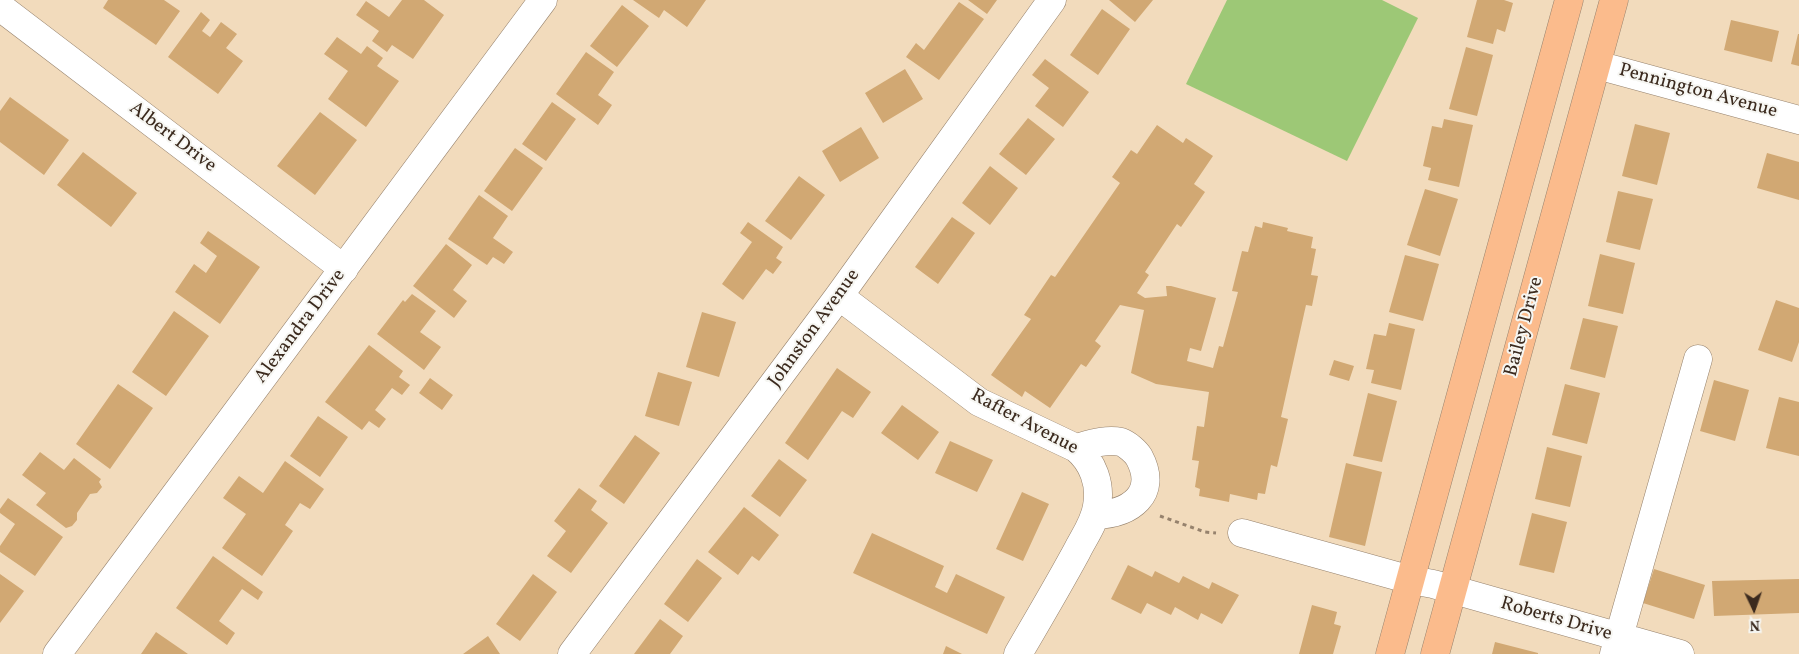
<!DOCTYPE html>
<style>
body{margin:0}
#map{position:relative;width:1799px;height:654px;overflow:hidden;background:#f2dbbc;font-family:Vollkorn,serif}
canvas{display:block}
.north{position:absolute;left:1729px;top:584px;width:50px;height:50px;-webkit-text-stroke:4px #f6f6f2;paint-order:stroke;rotate:177deg;font-size:14px;font-weight:700;line-height:20px;text-align:center;color:#3b2a1e}
.north::after{content:'';display:block;margin:auto;width:18px;height:22px;background:#3b2a1e;clip-path:polygon(50% 0,100% 100%,50% 72%,0 100%)}
</style>
<div id="map">
<canvas width="1799" height="654"></canvas>
<div class="north">N</div>
</div>
<script>
const ctx = document.querySelector('canvas').getContext('2d');
ctx.lineJoin = 'round';
function fillPath(path, color) {
  ctx.fillStyle = color;
  ctx.fill(path, 'evenodd');
}
function stroke(path, color, width, dash) {
  ctx.strokeStyle = color;
  ctx.lineWidth = width;
  ctx.lineCap = dash ? 'butt' : 'round';
  ctx.setLineDash(dash || []);
  ctx.stroke(path);
}
function write(font, color, halo, rows, align = 'center') {
  ctx.font = font + ' Vollkorn,serif';
  ctx.lineWidth = 4;
  ctx.setLineDash([]);
  ctx.textBaseline = 'middle';
  ctx.strokeStyle = halo;
  ctx.fillStyle = color;
  for (const [text, x, y, turn = 0] of rows) {
    ctx.save();
    ctx.translate(x, y);
    ctx.rotate((+turn || 0) * Math.PI / 180);
    ctx.textAlign = isNaN(turn) ? turn : align;
    if (halo) ctx.strokeText(text, 0, 0);
    ctx.fillText(text, 0, 0);
    ctx.restore();
  }
}
fillPath(new Path2D(`
 M1227,0H1382L1418,18L1347,161L1186,84Z`), '#9dc876');
fillPath(new Path2D(`
 M108,0H164L180,11L156,45L103,8Z
 M402,0H424L444,15L413,59L392,45L387,52L372,41L379,31L356,15L366,1L389,17Z
 M633,0H706L687,27L664,10L659,18Z
 M968,0H997L987,14Z
 M1109,0H1153L1135,22Z
 M1477,0H1504L1513,3L1505,32L1497,29L1493,44L1467,37Z
 M959,2L984,19L939,80L906,57L916,43L924,50Z
 M622,5L649,26L617,67L590,46Z
 M1102,9L1130,29L1098,75L1070,55Z
 M201,12L210,20L202,31L210,37L221,22L237,34L226,48L243,61L218,94L168,57Z
 M1731,20L1779,31L1772,62L1724,50Z
 M1798,34H1799V66L1791,64Z
 M337,37L361,54L367,46L383,58L377,66L399,81L366,127L328,99L348,71L324,54Z
 M1466,47L1493,55L1477,116L1449,109Z
 M586,52L614,72L598,95L612,105L598,125L556,94Z
 M1045,59L1089,92L1063,127L1035,106L1049,88L1032,75Z
 M905,69L923,99L883,123L865,93Z
 M10,97L69,140L44,175L0,142V111Z
 M552,102L576,119L546,161L522,144Z
 M320,112L357,140L315,195L277,166Z
 M1028,118L1055,139L1026,175L999,154Z
 M1444,119L1473,125L1459,187L1428,180L1431,168L1423,166L1432,126L1442,128Z
 M1635,124L1670,133L1657,185L1622,176Z
 M1157,125L1183,143L1186,138L1213,156L1194,184L1205,192L1181,227L1177,224L1145,272L1149,275L1137,293L1145,298L1167,296L1166,286H1171L1216,298L1201,351L1190,348L1187,361L1213,368L1219,346L1223,347L1238,292L1232,291L1242,251L1248,252L1255,226L1262,228L1263,222L1288,228L1287,231L1313,237L1311,248L1316,249L1311,275L1318,276L1312,306L1306,305L1281,417L1288,419L1277,467L1271,465L1265,494L1258,493L1257,500L1230,494L1229,502L1199,496L1200,489L1195,487L1199,461L1192,460L1197,426L1204,427L1209,392L1156,384L1131,373L1144,310L1120,305L1095,341L1101,346L1086,367L1081,364L1050,408L1025,391L1022,397L991,375L1031,319L1024,315L1051,275L1055,277L1120,183L1112,177L1131,150L1137,154Z
 M861,127L879,158L840,182L822,151Z
 M515,148L543,168L512,211L484,191Z
 M83,152L137,193L111,227L57,185Z
 M1767,153L1799,162V200L1757,188Z
 M990,166L1018,188L990,225L962,203Z
 M799,176L825,195L791,240L765,221Z
 M1425,189L1458,199L1440,256L1407,245Z
 M1618,191L1653,199L1640,250L1606,242Z
 M479,195L508,216L493,238L513,252L504,264L493,257L487,265L448,239Z
 M952,217L975,233L938,284L915,267Z
 M748,222L783,247L776,258L782,262L773,274L766,269L743,300L722,284L752,242L740,233Z
 M208,231L260,267L220,324L175,292L194,264L206,273L217,256L200,243Z
 M446,244L472,265L453,290L467,301L454,318L413,286Z
 M1600,254L1635,263L1623,314L1588,306Z
 M1405,255L1439,264L1423,321L1389,312Z
 M412,294L436,311L420,332L441,347L424,370L377,334L403,300L405,302Z
 M1776,300L1799,308V342L1792,362L1758,350Z
 M174,311L209,336L166,396L132,372Z
 M702,312L736,322L719,377L686,367Z
 M1583,318L1618,326L1605,378L1570,369Z
 M1389,323L1415,329L1401,390L1371,383L1374,370L1366,369L1374,334L1386,336Z
 M369,345L403,371L399,377L410,385L402,395L392,388L375,410L386,419L379,428L369,421L362,430L325,402Z
 M1334,360L1354,366L1349,381L1329,375Z
 M837,368L871,392L853,418L842,411L808,460L785,443Z
 M658,372L692,382L679,426L645,416Z
 M430,378L453,395L442,410L419,393Z
 M1714,380L1749,390L1735,441L1700,431Z
 M118,384L153,408L110,469L76,444Z
 M1565,384L1600,393L1587,444L1552,435Z
 M1368,393L1397,401L1382,462L1353,456Z
 M1779,397L1799,402V456L1766,448Z
 M902,405L939,432L918,460L881,433Z
 M318,416L348,437L320,477L290,456Z
 M635,435L660,453L624,504L599,486Z
 M950,441L993,460L977,492L935,473Z
 M1547,447L1582,456L1570,507L1535,499Z
 M40,452L64,470L74,458L101,479L99,482L102,487L97,493L90,494L77,513V520L72,526L66,528L36,505L46,493L22,475Z
 M779,459L807,480L780,517L751,496Z
 M285,461L324,489L310,509L300,503L285,525L293,531L262,576L222,548L246,514L223,498L239,476L263,493Z
 M1346,463L1382,472L1365,546L1329,537Z
 M579,488L597,501L591,510L608,523L571,573L547,556L566,531L554,521Z
 M1022,492L1049,504L1023,561L996,549Z
 M8,498L63,537L35,576L0,552V546L15,524L0,513V509Z
 M744,507L779,535L759,561L752,556L738,575L708,552Z
 M1532,513L1567,522L1554,573L1519,565Z
 M872,533L944,566L935,587L947,593L956,574L1005,597L987,634L853,573Z
 M213,556L263,592L258,600L242,589L219,621L235,633L227,645L176,608Z
 M697,559L722,578L688,622L664,604Z
 M1128,565L1152,577L1155,571L1179,583L1183,576L1209,589L1212,582L1239,595L1222,624L1201,613L1198,620L1175,607L1171,615L1147,603L1141,614L1111,599Z
 M1654,569L1705,585L1694,619L1643,603Z
 M0,574L24,591L0,623Z
 M533,574L557,592L520,641L496,624Z
 M1799,579V613L1714,616L1712,581Z
 M1312,605L1337,612L1334,624L1341,626L1333,654H1299Z
 M660,619L683,636L670,654H634Z
 M156,632L188,654H141Z
 M488,636L500,654H463Z
 M1495,642L1538,653V654H1492Z
 M946,646L962,654H943Z`), '#d1a873');
const minor = new Path2D(`
 M0,7L344,269
 M1597,65L1799,120
 M839,296L979,402L1076,448C1093,462 1101,484 1097,506C1095,522 1084,537 1077,551C1058,586 1038,620 1018,654
 M1076,448C1091,444 1106,439 1121,442C1127,444 1136,452 1139,457C1159,494 1130,514 1095,515
 M1242,533L1411,580L1433,584L1680,654
 M57,654L543,0
 M572,654L839,296L1052,0
 M1614,654L1698,359`);
const major = new Path2D(`
 M1390,654L1569,0
 M1435,654L1614,0`);
stroke(minor, '#96826d', 29);
stroke(major, '#96826d', 29);
stroke(new Path2D(`
 M1160,516L1205,532L1216,533`), '#96826d', 3, [4, 4]);
stroke(minor, '#fff', 28);
stroke(major, '#fbbb8c', 28);
write('19px', '#3b2a1e', '#f6f6f2', [
 ["Pennington Avenue",1698,92,15],
 ["Albert Drive",172,138,37],
 ["Alexandra Drive",301,327,-53],
 ["Bailey Drive",1525,327,-75],
 ["Johnston Avenue",815,329,-54],
 ["Rafter Avenue",1024,423,28],
 ["Roberts Drive",1556,620,16]
]);
</script>
